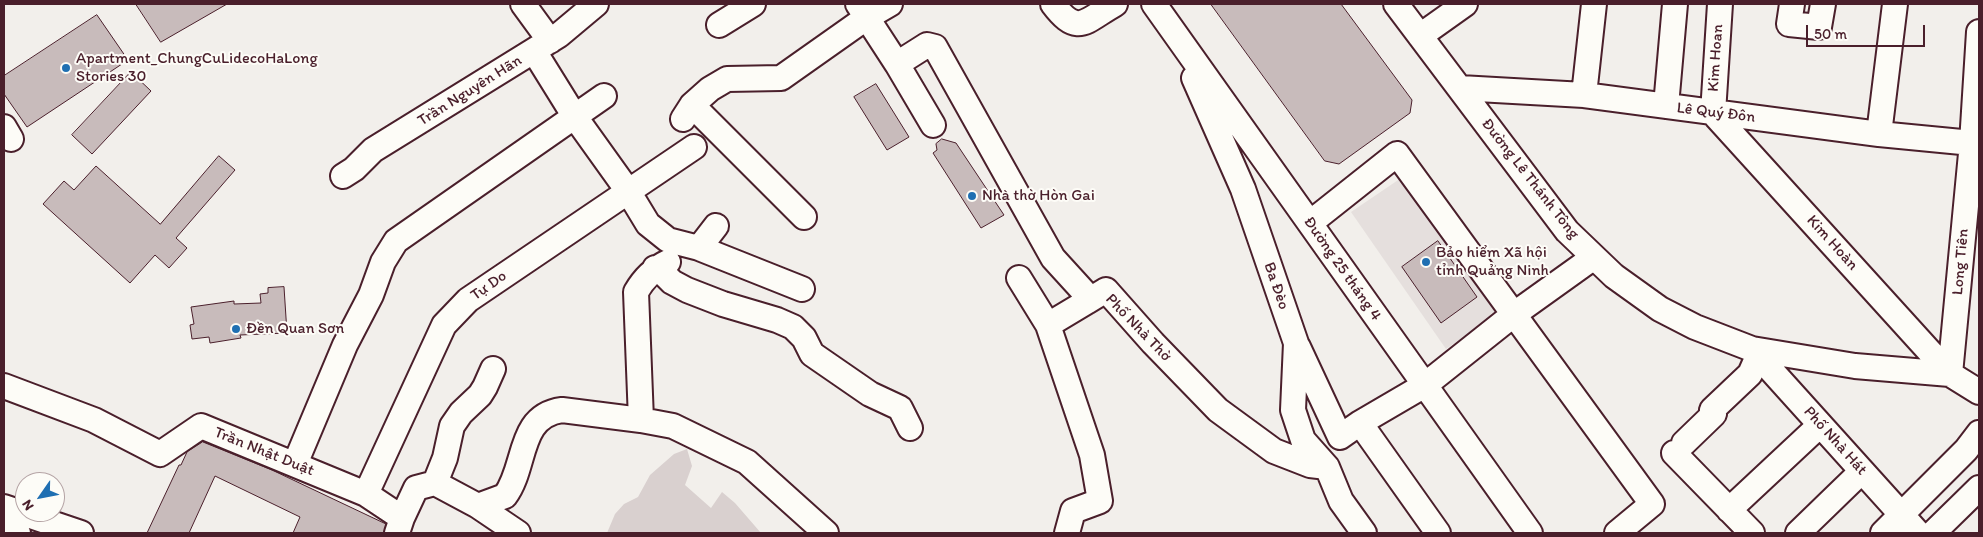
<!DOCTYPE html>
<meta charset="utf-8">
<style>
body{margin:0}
#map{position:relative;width:1983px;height:537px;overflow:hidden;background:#f2efeb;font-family:Itim,sans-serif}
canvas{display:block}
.frame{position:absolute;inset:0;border:5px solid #4a1f2b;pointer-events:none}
.north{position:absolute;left:15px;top:472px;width:50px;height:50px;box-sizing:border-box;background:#fdfcf7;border:1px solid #b5a4a5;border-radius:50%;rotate:237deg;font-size:14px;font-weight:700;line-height:20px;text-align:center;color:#4a1f2b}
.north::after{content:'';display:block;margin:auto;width:18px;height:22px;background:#1f6fb2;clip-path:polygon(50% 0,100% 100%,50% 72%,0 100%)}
.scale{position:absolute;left:1806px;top:25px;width:119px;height:22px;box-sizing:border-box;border:2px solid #4a1f2b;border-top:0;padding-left:6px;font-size:15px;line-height:18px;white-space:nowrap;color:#4a1f2b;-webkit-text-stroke:4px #fdfcf7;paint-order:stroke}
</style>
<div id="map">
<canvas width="1983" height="537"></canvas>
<div class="frame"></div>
<div class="north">N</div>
<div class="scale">50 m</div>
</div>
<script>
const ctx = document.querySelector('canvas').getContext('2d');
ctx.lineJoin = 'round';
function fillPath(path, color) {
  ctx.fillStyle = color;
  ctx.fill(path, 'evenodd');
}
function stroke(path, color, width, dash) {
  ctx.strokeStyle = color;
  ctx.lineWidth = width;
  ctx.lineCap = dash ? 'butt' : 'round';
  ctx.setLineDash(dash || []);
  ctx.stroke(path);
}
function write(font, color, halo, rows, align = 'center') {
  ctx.font = font + ' Itim,sans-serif';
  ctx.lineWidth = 4;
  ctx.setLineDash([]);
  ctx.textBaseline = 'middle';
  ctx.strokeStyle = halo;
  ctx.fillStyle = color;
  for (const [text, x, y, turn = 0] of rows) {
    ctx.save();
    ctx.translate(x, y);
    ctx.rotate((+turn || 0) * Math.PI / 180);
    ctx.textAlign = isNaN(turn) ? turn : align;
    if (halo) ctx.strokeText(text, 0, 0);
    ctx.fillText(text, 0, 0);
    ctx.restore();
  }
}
fillPath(new Path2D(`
 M1407,174L1501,311L1446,349L1351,212Z`), '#e5dfdd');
fillPath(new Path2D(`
 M687,449L692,466L685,485L711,508L722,492L735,503L761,533H607L615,514L624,504L638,497L650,475L674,454Z`), '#d9d0cf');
const building = new Path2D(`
 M136,4H227L161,42Z
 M1211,4H1341L1412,100L1410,113L1339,164L1325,161Z
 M97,15L128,60L27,127L4,94V76Z
 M131,72L151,91L92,154L72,135Z
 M876,84L909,137L887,150L854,97Z
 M942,139L956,143L1004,215L981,228L933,153L937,150L936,144Z
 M219,156L235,170L176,238L187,248L169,268L155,255L130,283L43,204L64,181L74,190L96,166L160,224Z
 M1438,241L1477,297L1441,323L1402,267Z
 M284,287L287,333L240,335L241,338L210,343L209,337L192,339L190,325L194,324L191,307L234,301V304L261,303L260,294L268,293V288Z
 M203,442L272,470L386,524L384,533H293L300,517L215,476L189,533H147L179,465H181L187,452Z`);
fillPath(building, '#c8bbbb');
stroke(building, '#4a1f2b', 1);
const minor = new Path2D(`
 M523,4L550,41
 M858,4L897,64L927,45L935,47L1053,258L1084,292L1088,301L1106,290L1153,343L1218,410L1274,451L1310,465L1327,467
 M1053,4C1078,37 1085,21 1115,4
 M1154,4L1530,533
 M1396,4L1567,231L1614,276L1660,309L1695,327L1752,349L1855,366L1950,374L1979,392
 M1720,4L1713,113L1950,374
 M1792,4L1789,24L1819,27L1823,4
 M719,25L753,4
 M1420,36L1465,4
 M534,51L575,117L628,191L648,224L668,240L699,248L802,289
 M897,64L933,125
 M1194,78L1243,189L1296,343L1293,410L1303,440L1327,467L1341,501L1364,533
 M1460,88L1584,95L1879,134L1972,143
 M1584,95L1594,4
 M692,105L804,217
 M1666,106L1675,4
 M683,119L692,105L710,89L727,79L781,78L866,18L890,4
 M4,127L11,139
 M1879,134L1895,4
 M343,176L354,169L373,150L559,35L596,4
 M1310,223L1397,154L1652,504L1617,533
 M699,248L716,226
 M655,268L660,270L672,282L687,290L723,304L777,320L793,327L804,338L812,354L870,394L900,408L910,428
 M1019,278L1048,325L1092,455L1100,501L1073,511L1067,533
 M1048,325L1088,301
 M1298,347L1340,437L1360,423L1425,385L1513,315L1594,257
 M1752,349L1918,533
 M1950,374L1972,143L1979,32
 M4,386L94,420L160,454L201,426L366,494L402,518L397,533
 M641,420L636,292C644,278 653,269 668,262
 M1360,423L1438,533
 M1684,443L1714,414L1712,410L1750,374L1758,356
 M1674,453L1752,533
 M295,464L345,345L371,295L383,262L396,241L604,96
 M435,483L445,458L452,426L461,413L480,395L485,387L493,369
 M366,494L444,325L468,300L694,147
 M478,506L505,496C527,467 517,416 562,410L641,420L673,426L747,462L826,533
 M4,507L81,533
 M4,508L18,533
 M1729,510L1820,425
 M402,518L416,488L435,483L478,506L518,533
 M1798,533L1862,471
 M1883,533L1966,450L1979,433
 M1933,533L1979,488`);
stroke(minor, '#4a1f2b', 28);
stroke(minor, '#fdfcf7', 24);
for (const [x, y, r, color] of [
 [66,68,5,"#1f6fb2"],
 [972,196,5,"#1f6fb2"],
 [1426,262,5,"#1f6fb2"],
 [236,329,5,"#1f6fb2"]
]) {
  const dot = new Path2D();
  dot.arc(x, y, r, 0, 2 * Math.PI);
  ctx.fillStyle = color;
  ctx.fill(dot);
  stroke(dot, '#fdfcf7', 2);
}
write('16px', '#4a1f2b', '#fdfcf7', [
 ["Kim Hoan",1716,58,-86],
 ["Trần Nguyên Hãn",470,91,-32],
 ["Lê Quý Đôn",1716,113,7],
 ["Đường Lê Thánh Tông",1530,179,52],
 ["Kim Hoàn",1832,243,48],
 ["Long Tiên",1961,262,-85],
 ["Đường 25 tháng 4",1342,269,55],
 ["Tự Do",489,286,-35],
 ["Ba Đèo",1276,286,71],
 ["Phố Nhà Thờ",1138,328,46],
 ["Phố Nhà Hát",1835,441,48],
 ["Trần Nhật Duật",264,452,22]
]);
write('16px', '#4a1f2b', '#fdfcf7', [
 ["Apartment_ChungCuLidecoHaLong",76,59],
 ["Stories 30",76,77],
 ["Nhà thờ Hòn Gai",982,196],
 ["Bảo hiểm Xã hội",1436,253],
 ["tỉnh Quảng Ninh",1436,271],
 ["Đền Quan Sơn",246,329]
], 'left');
</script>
